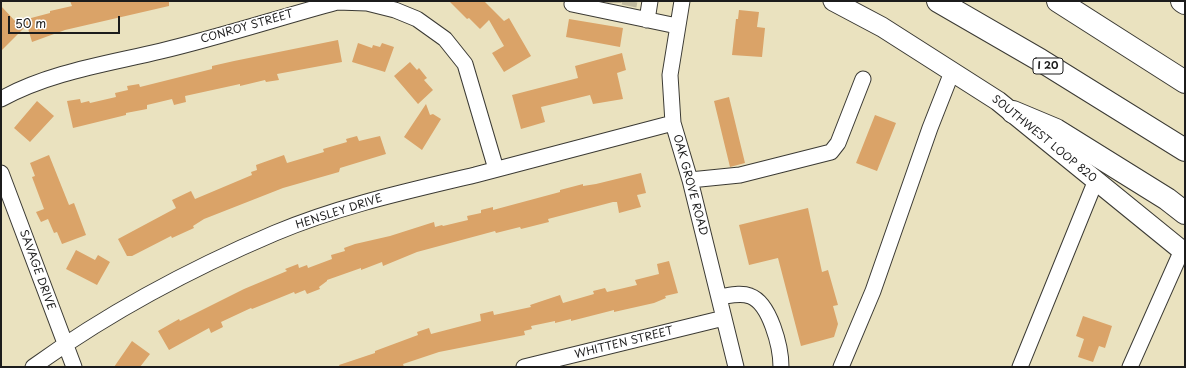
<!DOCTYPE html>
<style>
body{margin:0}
#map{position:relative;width:1186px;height:368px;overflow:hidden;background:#eae2bf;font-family:"Playpen Sans",sans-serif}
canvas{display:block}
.frame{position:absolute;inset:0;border:2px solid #1c1c1c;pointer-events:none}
.scale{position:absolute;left:8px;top:16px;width:112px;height:18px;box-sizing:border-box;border:2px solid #1c1c1c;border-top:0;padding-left:5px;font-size:12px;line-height:14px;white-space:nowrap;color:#1c1c1c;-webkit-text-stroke:3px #fff;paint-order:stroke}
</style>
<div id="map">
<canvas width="1186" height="368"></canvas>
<div class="frame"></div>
<div class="scale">50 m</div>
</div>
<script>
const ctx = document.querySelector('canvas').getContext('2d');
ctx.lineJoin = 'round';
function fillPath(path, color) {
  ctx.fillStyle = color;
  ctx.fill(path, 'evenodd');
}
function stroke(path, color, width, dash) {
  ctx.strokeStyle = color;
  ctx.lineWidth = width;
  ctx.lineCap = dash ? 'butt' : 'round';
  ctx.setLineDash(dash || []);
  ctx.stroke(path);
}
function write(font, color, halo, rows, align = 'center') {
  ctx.font = font + ' "Playpen Sans",sans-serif';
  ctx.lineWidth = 3;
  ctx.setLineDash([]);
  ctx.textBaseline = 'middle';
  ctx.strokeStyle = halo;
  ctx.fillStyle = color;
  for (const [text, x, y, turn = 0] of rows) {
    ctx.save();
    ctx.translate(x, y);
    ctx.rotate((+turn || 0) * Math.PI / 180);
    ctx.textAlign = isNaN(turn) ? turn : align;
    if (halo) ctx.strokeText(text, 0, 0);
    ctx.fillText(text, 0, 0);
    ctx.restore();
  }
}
fillPath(new Path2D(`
 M70,1H169V6L65,30L32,42L27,25L1,51V6L16,22L50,13V11L72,6Z
 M449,1H484L504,21L509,18L531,56L504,72L492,53L504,46L489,20L480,29L469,18L467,19Z
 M739,10L759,12L757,27L765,28L762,57L732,55L736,19H738Z
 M569,19L623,28L620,47L566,37Z
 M338,40L342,62L277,74L279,80L266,82L265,80L240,86V84L185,96L186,102L174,105L172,99L147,105V109L126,113V115L73,128L67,101L80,99L81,103L89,101L90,103L116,97L115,93L128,90L127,86L139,84L140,87L212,69V66L234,61Z
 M358,43L372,48L373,45L380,47L382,43L394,47L385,72L352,62Z
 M622,53L626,70L617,73L623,99L593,104L590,95L541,107L545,122L521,129L512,95L578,78L575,66Z
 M410,62L417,70L419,68L427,78L424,80L433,90L418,104L394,76Z
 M729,97L745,163L730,167L714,101Z
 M37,101L54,116L30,142L14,128Z
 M426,104L430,115L433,114L441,119L422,150L404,137Z
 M875,115L896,123L877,171L856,163Z
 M357,136L359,141L380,136L386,154L340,168L339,172L283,188L204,219L193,226L194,228L172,238L171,236L132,256H127L118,239L176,208L172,200L191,191L195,199L252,175L251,172L257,170L256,165L284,155L287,163L324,152L323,149L347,142L346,139Z
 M49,155L69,205L74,203L86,235L62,244L57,232L54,233L48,219L41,222L36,212L44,209L32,177L35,176L30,163Z
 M641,173L646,193L637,195L641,207L619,213L617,202H613L548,219L549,222L521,229L520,227L496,233L495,231L417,252L383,266L382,262L361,270V268L327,280V281L319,287L320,289L307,294L305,290L295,294L294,292L252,309L251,308L221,322L223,327L211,333L209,328L169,350L158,331L179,319L180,321L244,289L287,271L285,269L298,264L299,268L307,265L308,268L332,259L331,255L345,251L344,248L355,244L390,236L434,222L435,227L442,225L443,226L468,220L467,216L481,213V210L493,207V210L560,192V190L583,184V186L596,184Z
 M808,208L822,272L828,270L838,305L833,306L838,324L834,337L801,346L778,258L749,265L739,225Z
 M76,250L95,260L98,255L110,262L97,285L66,269Z
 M669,261L678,293L665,296L666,298L654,303L614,312V310L571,321V319L555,323V321L531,326L532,329L524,331L525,335L439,352L403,364L404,367H340L339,365L375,353V351L418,335L417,332L429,328L431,334L481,321L480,314L493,311L494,315L531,307L530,305L560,295L563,303L594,294L593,291L605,288L607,292L637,285L635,280L659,274L657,264Z
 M1083,316L1112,326L1105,348L1099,346L1093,362L1078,357L1084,339L1076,336Z
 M132,341L150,354L140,367H114Z`), '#daa368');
stroke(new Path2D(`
 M614,3V1
 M629,6L630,1`), '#c1ba9e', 15, [15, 8]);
const minor = new Path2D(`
 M573,1L572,4L677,26
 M682,1L670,75L673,123L690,180L736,367
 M647,20L650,1
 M1,99C50,72 107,64 161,51C220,37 278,18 337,2L367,3L395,10L417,19L445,39L465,64L496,169
 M1,173L74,367
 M690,180L740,175L831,152L838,143L863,79
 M719,297C728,296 740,292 750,296C770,303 781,347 781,367
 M33,367C108,313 190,269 275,233C339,206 408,191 475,175C541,158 607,140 673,123
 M524,367L724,318
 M841,367L873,291L930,128L952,72
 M1020,367L1096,180
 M1130,367L1182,250`);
const major = new Path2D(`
 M833,1L882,27L998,101L1185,253`);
const highway = new Path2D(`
 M938,1L1040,60L1185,150
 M1058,1L1185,82
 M1182,1L1185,3
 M1013,112L1056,130L1167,199L1185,213`);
stroke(minor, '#3b3a34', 17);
stroke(major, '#3b3a34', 21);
stroke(highway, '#3b3a34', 24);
stroke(minor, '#fff', 15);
stroke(major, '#fff', 19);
stroke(highway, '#fff', 22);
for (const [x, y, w] of [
 [1048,66,30]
]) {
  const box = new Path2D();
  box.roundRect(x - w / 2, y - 8, w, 16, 3);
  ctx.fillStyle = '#fff';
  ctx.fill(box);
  stroke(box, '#1c1c1c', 1);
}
write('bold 10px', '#1c1c1c', null, [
 ["I 20",1048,66]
]);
write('11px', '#1c1c1c', '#fff', [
 ["CONROY STREET",247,27,-16],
 ["SOUTHWEST LOOP 820",1044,139,39],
 ["OAK GROVE ROAD",690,185,75],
 ["HENSLEY DRIVE",339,212,-18],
 ["SAVAGE DRIVE",37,270,70],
 ["WHITTEN STREET",624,343,-14]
]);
</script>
